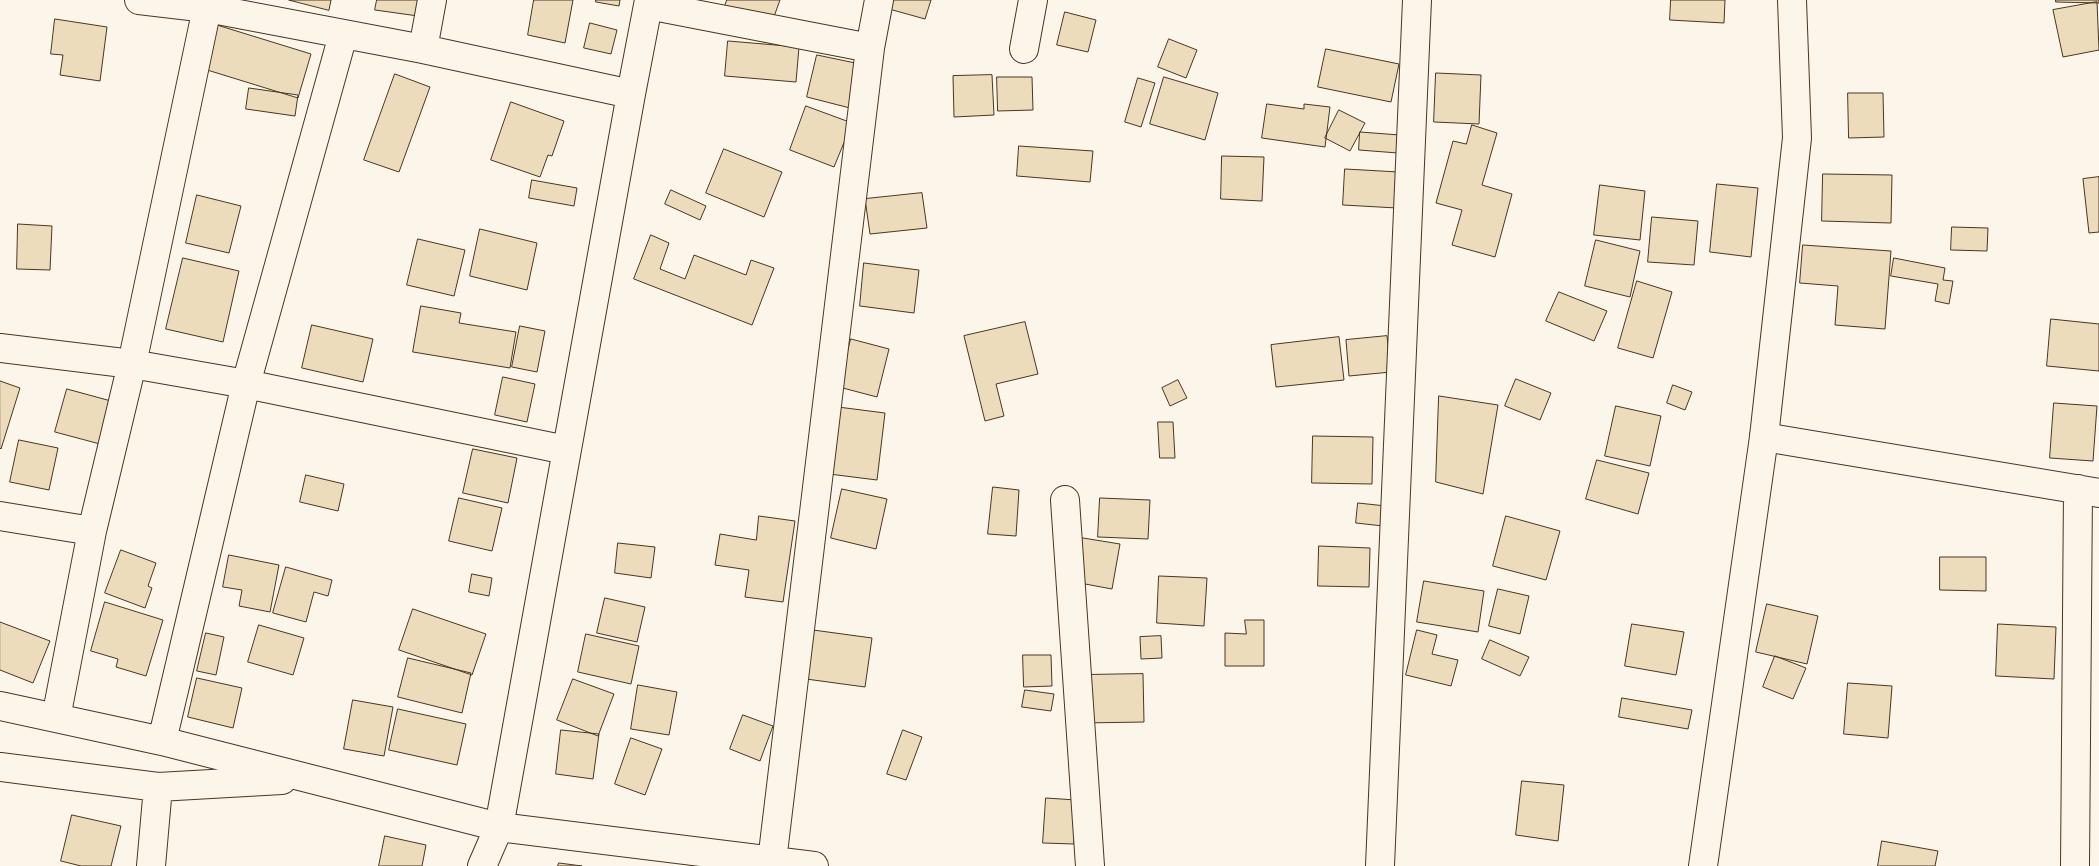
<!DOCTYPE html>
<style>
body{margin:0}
canvas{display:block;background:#fbf6e9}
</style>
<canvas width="2099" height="866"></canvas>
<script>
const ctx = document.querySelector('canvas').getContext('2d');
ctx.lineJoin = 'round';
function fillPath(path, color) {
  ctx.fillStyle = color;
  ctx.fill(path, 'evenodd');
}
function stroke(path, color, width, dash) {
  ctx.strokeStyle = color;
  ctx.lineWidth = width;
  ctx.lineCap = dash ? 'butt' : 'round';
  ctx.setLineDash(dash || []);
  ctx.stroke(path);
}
const building = new Path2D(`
 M289,0H331L329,10Z
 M377,0H420L418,16L375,10Z
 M534,0H573L565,43L528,35Z
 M596,0H620L619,6L596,2Z
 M727,0H780L772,22L725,6Z
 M891,0H931L925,19L889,9Z
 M1671,0H1725L1724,23L1670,20Z
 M2056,0H2099V3L2056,2Z
 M2097,2L2099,50L2063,57L2053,10Z
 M1065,12L1096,20L1088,52L1057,45Z
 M55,19L107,27L100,81L60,75L63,55L51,54Z
 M590,23L617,30L611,54L584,48Z
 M217,25L311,54L298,98L204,69Z
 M1169,39L1197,50L1186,78L1158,67Z
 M728,41L799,47L796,82L725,76Z
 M1326,49L1399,64L1391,102L1318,87Z
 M817,55L860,64L850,108L807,97Z
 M1436,73L1481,75L1479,124L1434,122Z
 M395,74L430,87L399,172L364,160Z
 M992,75L994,115L954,117L953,76Z
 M997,77H1032L1033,110L998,111Z
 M1164,77L1218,93L1205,140L1150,124Z
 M1138,78L1155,83L1141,127L1125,122Z
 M249,88L298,95L295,116L246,109Z
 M1848,93H1883L1884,137L1849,138Z
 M511,102L564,121L552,156L548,155L540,177L491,160Z
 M1267,104L1304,109V104L1330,107L1325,147L1262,138Z
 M806,106L852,123L834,167L790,150Z
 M1339,110L1365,123L1350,151L1325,138Z
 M1472,125L1497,133L1482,185L1512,194L1495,257L1452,245L1462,210L1436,203L1453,141L1466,144Z
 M1360,132L1400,135L1398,153L1359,150Z
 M1019,146L1093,151L1090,182L1017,176Z
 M724,149L782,172L764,217L706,193Z
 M1222,156L1264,157L1262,201L1221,199Z
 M1345,169L1399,172L1397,208L1343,205Z
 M1823,174L1892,175L1891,223L1822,221Z
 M2099,177V232L2089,233L2083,179Z
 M532,180L577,188L574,206L529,198Z
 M1717,184L1758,188L1751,257L1710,252Z
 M1600,185L1645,191L1640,240L1594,235Z
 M671,190L706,206L700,220L665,204Z
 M922,193L927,228L870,234L865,199Z
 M197,195L241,206L229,253L186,243Z
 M1652,217L1698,221L1694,265L1648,262Z
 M18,224L52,226L50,270L17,269Z
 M1952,227L1988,228L1987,251L1951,250Z
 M480,229L537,243L527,290L470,276Z
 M651,235L669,243L660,269L685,279L694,255L746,275L751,260L774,268L752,325L634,279Z
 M418,239L465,250L454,296L407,285Z
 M1596,240L1640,251L1630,297L1585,286Z
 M1803,245L1891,251L1885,329L1835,325L1838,286L1800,283Z
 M183,258L239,271L223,342L166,329Z
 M1894,258L1945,268L1943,280L1953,281L1949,304L1935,301L1938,284L1891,276Z
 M864,263L919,270L914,313L860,306Z
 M1637,281L1672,292L1653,358L1618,348Z
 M1559,292L1607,311L1594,341L1546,321Z
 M421,306L461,313L459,323L516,332L510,368L413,352Z
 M2051,319L2099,324V371L2047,366Z
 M1025,322L1038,374L996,384L1004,416L985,421L964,336Z
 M312,325L373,339L363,382L302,368Z
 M520,326L545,331L537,372L512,367Z
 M1387,336L1391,372L1349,376L1346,340Z
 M1339,337L1344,380L1276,387L1271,345Z
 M851,339L889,349L877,397L839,387Z
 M503,377L535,384L527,422L495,415Z
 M1516,379L1551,393L1540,420L1505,406Z
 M1178,380L1187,398L1170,406L1162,388Z
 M0,381L20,388L1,449L0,448Z
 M1673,385L1692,392L1685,410L1667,403Z
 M67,389L111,401L100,444L55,432Z
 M1439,396L1498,405L1483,494L1436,482Z
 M2054,403L2097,406L2093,461L2050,458Z
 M1616,406L1661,416L1650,466L1605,456Z
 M838,407L885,413L877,480L829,474Z
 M1158,422H1173L1175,458H1160Z
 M1313,436L1373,437L1372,484L1312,483Z
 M19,440L58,448L49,490L10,482Z
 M473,449L517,458L508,503L463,493Z
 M1597,460L1649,473L1638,514L1586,499Z
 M306,475L344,484L338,511L300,502Z
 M993,487L1019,490L1016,536L988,534Z
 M842,489L887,499L876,549L831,538Z
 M459,498L502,508L492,551L449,541Z
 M1100,498L1150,500L1148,539L1098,537Z
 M1358,503L1386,506L1383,526L1356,523Z
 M759,516L795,521L783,602L745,597L749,570L715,565L720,534L756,540Z
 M1506,516L1560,531L1546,580L1493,566Z
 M1077,537L1120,544L1112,589L1069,581Z
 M618,543L655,547L651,578L615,573Z
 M1319,546L1370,548L1369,587L1318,586Z
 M121,550L156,563L148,586L152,588L145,608L105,593Z
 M229,555L279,565L270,612L239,606L242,590L223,587Z
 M1940,557H1986V591L1940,590Z
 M286,567L332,580L328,596L314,592L306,622L273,613Z
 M472,574L492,578L489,596L469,592Z
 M1159,576L1207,578L1204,626L1157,623Z
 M1424,581L1484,591L1478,632L1417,622Z
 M1498,589L1529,596L1520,634L1489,626Z
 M605,598L645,607L637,642L597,633Z
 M105,602L163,620L146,676L116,667L118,659L91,651Z
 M1767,604L1818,616L1807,664L1756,652Z
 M413,609L486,634L472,675L399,650Z
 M1245,620H1264V666H1225V633L1246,634Z
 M0,622L50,641L33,683L0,670Z
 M1632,624L1684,632L1676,675L1625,666Z
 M1998,624L2056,627L2054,679L1996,676Z
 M259,625L304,638L293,675L248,662Z
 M813,630L872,638L865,687L806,679Z
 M1417,630L1437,635L1432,654L1458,660L1451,686L1406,675Z
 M206,633L224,637L216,675L197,671Z
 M586,634L639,646L631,684L578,672Z
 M1161,636L1162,658L1141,659L1140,637Z
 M1490,640L1529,657L1520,676L1482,659Z
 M1023,655H1051L1052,686L1024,687Z
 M1775,656L1806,668L1793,699L1763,687Z
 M408,658L471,673L462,713L398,697Z
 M1143,674L1144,722L1082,723L1081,675Z
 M197,678L242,688L233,728L188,717Z
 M573,679L614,694L598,736L557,720Z
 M1848,683L1892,686L1888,738L1844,734Z
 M638,685L677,692L669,735L631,729Z
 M1025,690L1054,694L1051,711L1022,707Z
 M1622,698L1692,710L1688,729L1619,717Z
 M353,700L393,707L384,756L344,749Z
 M398,709L466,724L457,765L389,750Z
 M743,715L773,726L760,761L730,749Z
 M561,730L599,734L593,779L556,774Z
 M903,730L922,737L906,780L887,774Z
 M631,738L662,749L645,795L615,784Z
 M1522,781L1564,785L1558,841L1516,835Z
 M1046,798L1076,800L1074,844L1043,843Z
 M72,815L121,826L111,866H81L61,861Z
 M385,836L426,845L422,866H379Z
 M1882,841L1938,851L1935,866H1878Z
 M559,863L582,866H558Z`);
fillPath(building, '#ecdcbc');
stroke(building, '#4a3520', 1);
const street = new Path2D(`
 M139,0L207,8L423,49L631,94
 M648,5L870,48
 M423,49L432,0
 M1024,49L1033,0
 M0,348L132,364L246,384L566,450
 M1764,437L2099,493
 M1065,500L1090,866
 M0,516L92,531
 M0,706L162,741L499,827L814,866
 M56,718L92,531L132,364L207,8
 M162,741L246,384L343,35
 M0,767L158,787L282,780
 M772,861L870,48L879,0
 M151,866L158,787
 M482,866L499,827L631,94L649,0
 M1380,866L1417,0
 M2075,866L2078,489`);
const secondary = new Path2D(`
 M1703,866L1764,437L1797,138L1792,0`);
stroke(street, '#4a3520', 30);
stroke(secondary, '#4a3520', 30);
stroke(street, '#fbf6e9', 28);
stroke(secondary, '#fbf6e9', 28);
</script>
